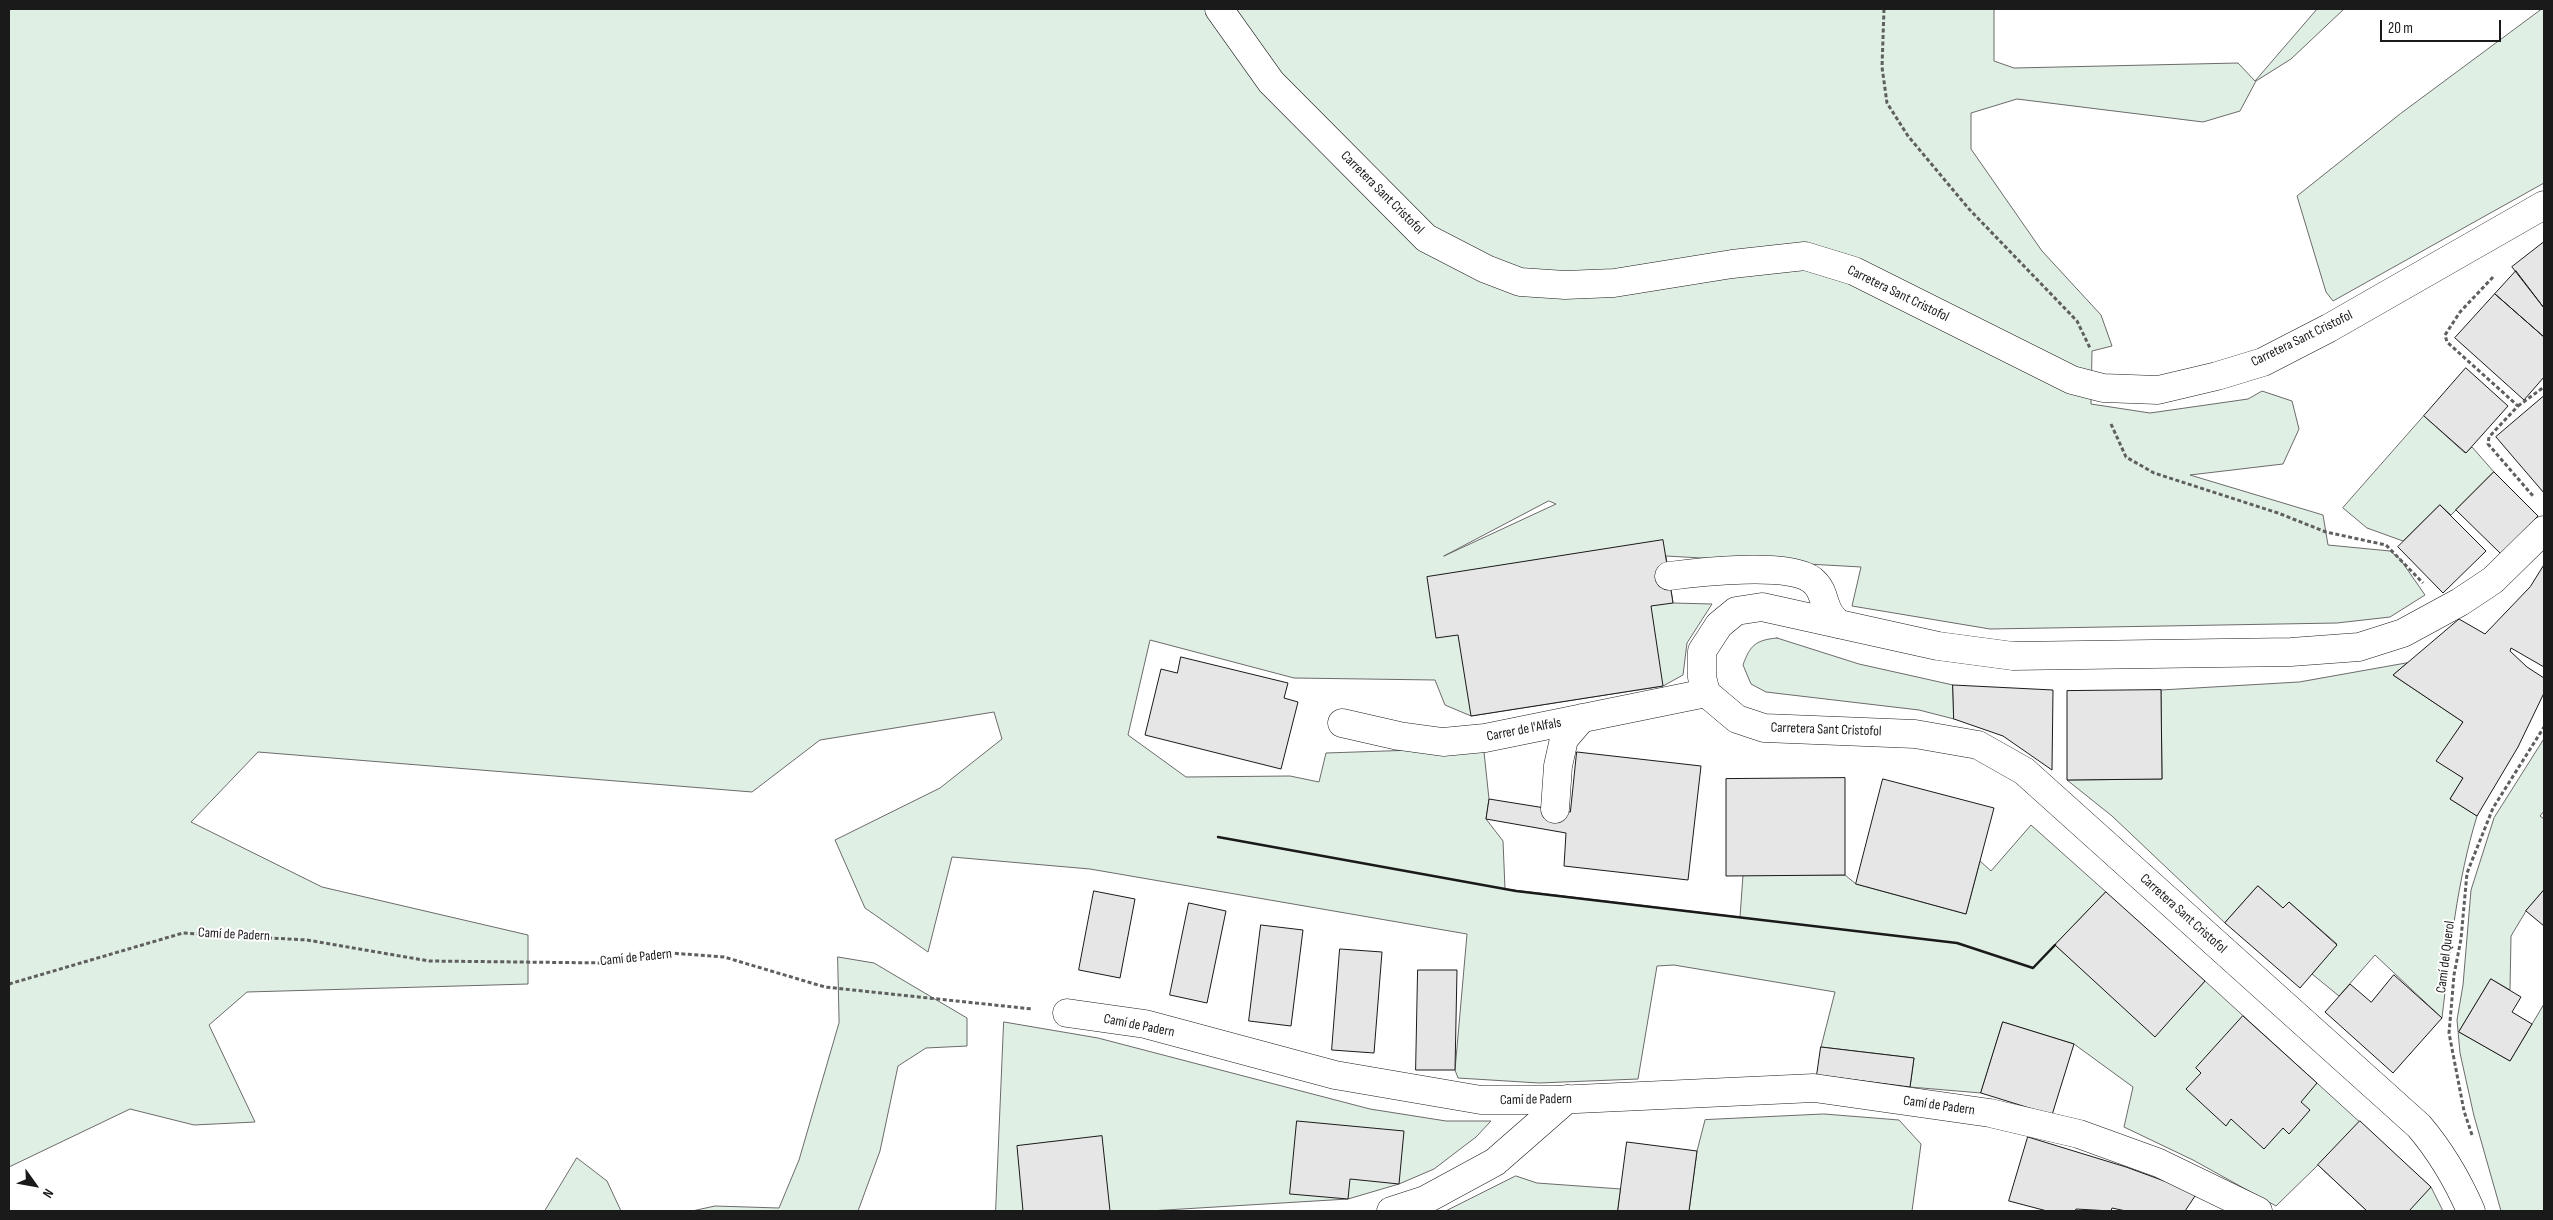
<!DOCTYPE html>
<meta charset="utf-8">
<style>
body{margin:0}
#map{position:relative;width:2553px;height:1220px;overflow:hidden;background:#fff;font-family:"Sofia Sans Condensed",sans-serif}
canvas{display:block}
.frame{position:absolute;inset:0;border:10px solid #1a1a1a;pointer-events:none}
.north{position:absolute;left:10px;top:1160px;width:50px;height:50px;-webkit-text-stroke:4px #fff;paint-order:stroke;rotate:122deg;font-size:14px;font-weight:700;line-height:20px;text-align:center;color:#1a1a1a}
.north::after{content:'';display:block;margin:auto;width:18px;height:22px;background:#1a1a1a;clip-path:polygon(50% 0,100% 100%,50% 72%,0 100%)}
.scale{position:absolute;left:2380px;top:20px;width:121px;height:22px;box-sizing:border-box;border:2px solid #1a1a1a;border-top:0;padding-left:6px;font-size:15px;line-height:18px;white-space:nowrap;color:#1a1a1a;-webkit-text-stroke:4px #fff;paint-order:stroke}
</style>
<div id="map">
<canvas width="2553" height="1220"></canvas>
<div class="frame"></div>
<div class="north">N</div>
<div class="scale">20 m</div>
</div>
<script>
const ctx = document.querySelector('canvas').getContext('2d');
ctx.lineJoin = 'round';
function fillPath(path, color) {
  ctx.fillStyle = color;
  ctx.fill(path, 'evenodd');
}
function stroke(path, color, width, dash) {
  ctx.strokeStyle = color;
  ctx.lineWidth = width;
  ctx.lineCap = dash ? 'butt' : 'round';
  ctx.setLineDash(dash || []);
  ctx.stroke(path);
}
function write(font, color, halo, rows, align = 'center') {
  ctx.font = font + ' "Sofia Sans Condensed",sans-serif';
  ctx.lineWidth = 4;
  ctx.setLineDash([]);
  ctx.textBaseline = 'middle';
  ctx.strokeStyle = halo;
  ctx.fillStyle = color;
  for (const [text, x, y, turn = 0] of rows) {
    ctx.save();
    ctx.translate(x, y);
    ctx.rotate((+turn || 0) * Math.PI / 180);
    ctx.textAlign = isNaN(turn) ? turn : align;
    if (halo) ctx.strokeText(text, 0, 0);
    ctx.fillText(text, 0, 0);
    ctx.restore();
  }
}
const green = new Path2D(`
 M9,9H1994V61L2014,68L2238,63L2255,81L2317,9H2344L2291,59L2256,81L2240,111L2203,122L2017,99L1971,113V149L2042,251L2101,315L2112,346L2092,351L2091,404L2150,413L2248,399L2262,391L2292,401L2299,429L2283,464L2190,475L2323,515L2328,545L2390,551L2400,559L2425,595L2390,617L2337,623L1990,629L1852,606L1861,567L1666,556L1673,603L1712,604L1687,643L1683,675L1663,686L1471,716L1445,705L1435,680L1294,678L1150,640L1128,735L1186,777L1290,776L1319,782L1326,753L1445,749L1484,752L1489,799L1486,819L1503,841L1505,889L1740,917L1743,875H1845L1856,884L1966,914L1980,861L1991,871L2031,825L2106,892L2055,945L2155,1036L2205,981L2431,1187L2443,1211H2367L2318,1165L2276,1206L2193,1160L2124,1127L2133,1087L2074,1044L2003,1022L1981,1093L1910,1087L1914,1058L1821,1047L1835,992L1674,965L1657,966L1638,1079L1539,1083L1458,1078L1455,1070L1467,934L1090,869L952,857L928,952L865,908L835,840L940,788L1002,739L994,712L820,740L752,792L258,752L191,822L322,887L528,935V984L247,992L209,1025L255,1122L194,1125L130,1109L9,1167ZM1549,501L1556,504L1444,556Z
 M2542,9H2544V183L2333,301L2326,292L2297,196L2400,114Z
 M2424,416L2465,453L2472,447L2494,472L2451,515L2440,505L2403,541L2367,528L2343,508Z
 M1777,638L1859,664L1953,685L1954,719L1919,710L1766,692L1751,684L1743,665C1750,645 1756,640 1777,638Z
 M2407,663L2393,675L2463,722L2437,761L2463,778L2450,799L2477,816C2457,881 2450,950 2442,1018L2375,955L2339,996L2312,974L2337,944L2289,902L2283,908L2258,886L2225,923L2112,816L2067,780L2162,779L2161,690L2299,682Z
 M2544,739V811L2540,816L2544,819V890L2526,911L2511,936L2510,990L2491,979L2459,1032L2510,1061L2544,1004V1211H2501L2474,1116L2460,1053L2457,1020L2463,985L2471,890L2494,818Z
 M838,957L874,963L967,1018V1046L926,1048L898,1066L880,1151L858,1211H692L715,1206L779,1208L799,1160L839,1023Z
 M1004,1022L1098,1038L1370,1109L1446,1121H1491L1476,1137L1434,1169L1399,1184L1348,1199L1149,1211H996Z
 M1824,1114L1899,1120L1921,1144L1912,1211H1689L1697,1151L1705,1120Z
 M577,1158L607,1181L621,1211H545Z
 M1516,1176L1537,1183L1621,1189L1618,1211H1446Z`);
fillPath(green, '#e0efe3');
stroke(green, '#6a6a6a', 1);
const building = new Path2D(`
 M2544,242V308L2512,267Z
 M2516,271L2544,308V337L2495,294Z
 M2495,294L2544,337V377L2524,400L2455,338Z
 M2466,368L2508,406L2466,453L2424,416Z
 M2544,396V493L2496,437Z
 M2494,472L2538,516L2501,554L2456,510Z
 M2440,505L2486,551L2443,593L2398,547Z
 M1663,540L1673,603L1651,606L1663,686L1471,716L1458,635L1436,638L1427,577Z
 M2544,565V667L2511,648L2510,651L2527,667L2544,678V693L2518,747L2477,816L2450,799L2463,778L2436,761L2463,722L2393,675L2459,619L2485,634L2530,587Z
 M1181,657L1288,683L1284,698L1298,702L1281,769L1145,735L1161,669L1177,673Z
 M1953,685L2053,690L2052,770L2003,736L1954,719Z
 M2161,690L2162,779L2067,780V691Z
 M1577,752L1701,766L1688,880L1564,866L1566,833L1486,819L1489,799L1570,812Z
 M1845,778V875L1726,876V779Z
 M1883,779L1994,808L1966,914L1856,884Z
 M2258,886L2283,908L2289,902L2337,945L2300,988L2225,923Z
 M2544,890V926L2526,911Z
 M1094,891L1135,899L1120,978L1079,970Z
 M2106,892L2205,981L2155,1037L2055,945Z
 M1189,903L1226,911L1207,1003L1170,995Z
 M1261,925L1303,930L1291,1026L1249,1021Z
 M1340,949L1382,952L1374,1053L1332,1050Z
 M1418,970H1457L1455,1070H1416Z
 M2394,975L2442,1018L2393,1073L2325,1012L2350,984L2371,1002Z
 M2491,979L2521,997L2512,1012L2532,1024L2510,1061L2459,1032Z
 M2243,1016L2317,1083L2301,1102L2310,1110L2289,1134L2283,1128L2264,1149L2231,1119L2226,1126L2186,1089L2201,1073L2196,1068Z
 M2003,1022L2074,1044L2052,1115L1981,1093Z
 M1821,1047L1914,1058L1910,1087L1817,1075Z
 M1297,1121L1404,1131L1399,1184L1350,1179L1348,1199L1290,1194Z
 M2360,1121L2431,1187L2409,1211H2367L2318,1165Z
 M1102,1136L1110,1211H1023L1017,1146Z
 M2028,1137L2126,1167L2197,1193L2185,1211H2126L2112,1208L2111,1211L2076,1209L2075,1211H2047L2009,1201Z
 M1627,1142L1697,1151L1689,1211H1618Z`);
fillPath(building, '#e6e6e6');
stroke(building, '#1a1a1a', 1);
const minor = new Path2D(`
 M1669,576C1699,572 1788,562 1812,580C1828,593 1820,609 1839,624
 M1342,723L1399,736L1443,742L1485,738L1706,693
 M1555,809L1558,766L1564,739L1582,718
 M1067,1013L1145,1024L1335,1075L1481,1100H1555L1814,1088L1990,1113L2079,1134L2159,1163L2258,1211
 M1391,1211L1425,1200L1495,1162L1567,1099`);
const major = new Path2D(`
 M1219,9L1271,82L1426,238L1486,269L1520,282L1565,285L1614,283L1732,264L1805,256L1854,271L2072,380L2103,388L2158,390L2217,376L2263,362L2329,328L2544,205
 M2471,1211C2457,1179 2442,1153 2419,1126L2024,771L1978,745L1915,734L1764,728L1737,719L1706,693L1702,677V651L1719,625L1736,611L1762,607L1938,646L2013,656L2291,652L2359,647L2403,633L2460,602L2493,580L2544,530`);
stroke(minor, '#1a1a1a', 29);
stroke(major, '#1a1a1a', 29);
stroke(new Path2D(`
 M1884,9L1882,67L1887,103L1908,136L1969,209L2077,321L2090,348
 M2493,277L2460,312L2445,335L2447,342L2518,406L2489,437L2488,444L2533,496
 M2518,406L2544,387
 M2111,424L2126,457L2154,473L2278,513L2326,532L2386,545L2423,583
 M9,984L183,933L307,940L429,961L608,963L670,953L724,957L825,987L1032,1009
 M2472,1135L2464,1111L2449,1033L2454,975L2461,939L2467,873L2493,808L2544,727`), '#5f5f5f', 3, [4, 2.5]);
stroke(minor, '#fff', 28);
stroke(major, '#fff', 28);
stroke(new Path2D(`
 M1218,837L1516,891L1957,943L2033,968L2055,945`), '#1a1a1a', 2.5);
write('14px', '#1a1a1a', '#fff', [
 ["Carretera Sant Cristofol",1382,193,45],
 ["Carretera Sant Cristofol",1898,294,26],
 ["Carretera Sant Cristofol",2302,339,-26],
 ["Carrer de l'Alfals",1524,730,-11],
 ["Carretera Sant Cristofol",1826,730,2],
 ["Carretera Sant Cristofol",2183,914,42],
 ["Camí de Padern",234,935,3],
 ["Camí del Querol",2446,957,-83],
 ["Camí de Padern",636,958,-6],
 ["Camí de Padern",1139,1026,11],
 ["Camí de Padern",1536,1100,-1],
 ["Camí de Padern",1939,1106,8]
]);
</script>
